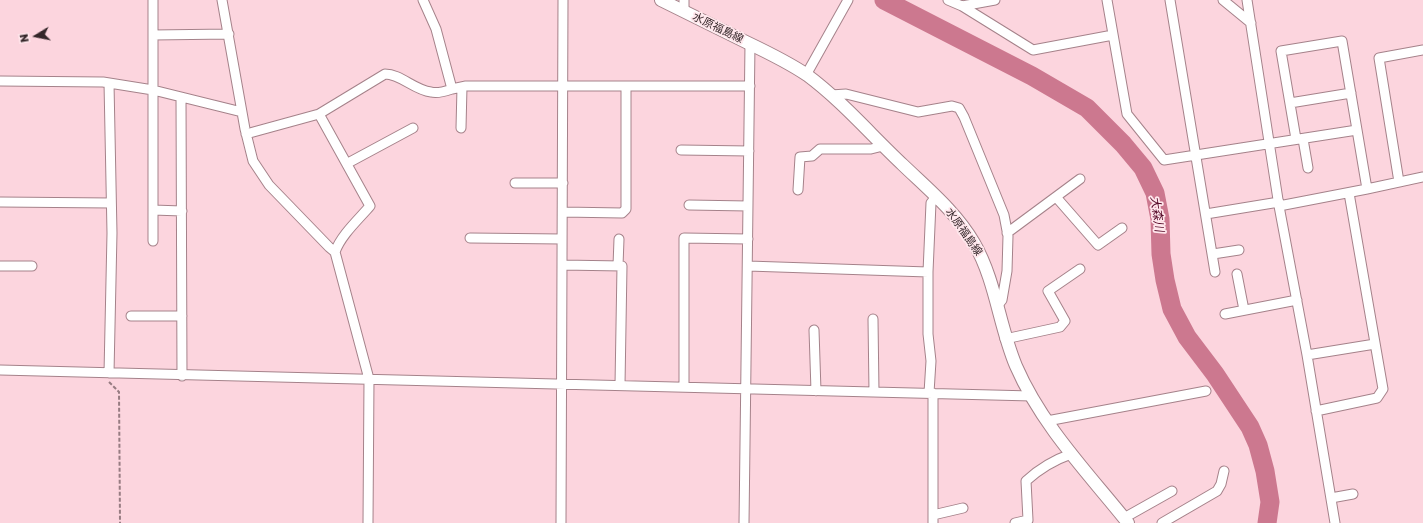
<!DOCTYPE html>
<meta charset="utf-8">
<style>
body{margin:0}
#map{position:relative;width:1423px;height:523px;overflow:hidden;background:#fcd5de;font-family:"Golos Text",sans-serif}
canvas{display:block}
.north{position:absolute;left:16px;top:16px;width:40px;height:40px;-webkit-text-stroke:3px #ffe7ec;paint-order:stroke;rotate:260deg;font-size:11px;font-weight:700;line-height:16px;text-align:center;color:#342629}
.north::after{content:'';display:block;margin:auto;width:14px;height:18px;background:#342629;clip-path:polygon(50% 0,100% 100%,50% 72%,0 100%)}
</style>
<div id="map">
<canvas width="1423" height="523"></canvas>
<div class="north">N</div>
</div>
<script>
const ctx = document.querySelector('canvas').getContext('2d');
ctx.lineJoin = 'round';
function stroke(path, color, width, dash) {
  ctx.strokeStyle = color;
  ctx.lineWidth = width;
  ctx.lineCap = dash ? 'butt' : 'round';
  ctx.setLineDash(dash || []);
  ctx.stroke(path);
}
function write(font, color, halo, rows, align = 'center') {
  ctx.font = font + ' "Golos Text","Noto Sans JP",sans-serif';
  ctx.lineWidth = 3.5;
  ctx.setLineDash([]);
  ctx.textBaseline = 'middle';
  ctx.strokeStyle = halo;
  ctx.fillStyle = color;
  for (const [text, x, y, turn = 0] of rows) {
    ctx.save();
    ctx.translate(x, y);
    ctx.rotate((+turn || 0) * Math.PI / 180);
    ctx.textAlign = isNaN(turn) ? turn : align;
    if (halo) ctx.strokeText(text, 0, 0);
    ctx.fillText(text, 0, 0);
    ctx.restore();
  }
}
stroke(new Path2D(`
 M884,0L1032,76L1087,108L1123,144L1143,168L1155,193L1160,219L1161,254L1165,280L1172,309L1187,337L1215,374L1250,427L1258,445L1265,471L1270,502L1267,523`), '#cc788f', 19);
const minor = new Path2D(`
 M222,0L245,129L253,161L269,185L329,247L335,252L369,379L368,523
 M423,0L436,29L452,89L466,86H750
 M948,0L962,6L1033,50L1113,35
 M1107,0L1127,114L1164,160L1357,130
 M1170,0L1215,272
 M1223,0L1251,23
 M1247,0L1279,206L1307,355L1335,523
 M962,6L995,0
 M684,11V0
 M153,35L229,34
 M806,75L848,0
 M0,81L103,82L153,90L242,112
 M831,95L846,94L918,112L952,106L959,108L964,117L1004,215L1008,236L1007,271L1002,300L997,306
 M181,97L182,376
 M1290,103L1351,93
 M319,114L370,206C359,219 341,235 335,252
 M461,128L462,87
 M246,134L319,114L385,74C401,74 414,90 431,92C438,94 446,91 452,89
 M1296,139L1281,51L1342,41L1367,189
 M1303,139L1308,168
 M681,150L749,151
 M348,163L413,128
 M1399,182L1379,58L1423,50
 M515,183H563
 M798,190L800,157L812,156L820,149H871L883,146
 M1056,197L1098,245L1122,228
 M0,202L111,203
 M689,205L748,206
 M1279,206L1367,189L1423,177
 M153,210L182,211
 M563,212L622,213L626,209V86
 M1206,214L1279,202
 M1007,233L1080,179
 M470,238L562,239
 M153,241V0
 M1213,254L1239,250
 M562,265L622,266L620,385
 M0,266H32
 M618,266L619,239
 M748,266L928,272V334L931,361L929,393
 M928,272L931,203L936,197
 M1237,274L1244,310
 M1225,314L1297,300
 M131,316H182
 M873,319L874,392
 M814,330L816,391
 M1005,339L1060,327L1065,321L1048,291L1080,269
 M1307,355L1375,344
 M0,370L1032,396
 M109,373L112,233L109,83
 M684,387V238L748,239
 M1316,411L1377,398L1383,389L1349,193
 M1047,421L1206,391
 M1331,498L1353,494
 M933,515L963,508
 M1124,518L1172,491
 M561,523L563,0
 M744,523L750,44
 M933,523V393
 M1015,523L1028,520L1026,481C1039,469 1054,460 1071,454
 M1162,523L1217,491L1221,484L1224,471`);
const secondary = new Path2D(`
 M661,0C689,14 718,28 746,42C767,52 788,62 807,75C842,101 871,135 903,165C928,189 956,212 974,243C996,281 999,326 1016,366C1042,426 1088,473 1128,523`);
stroke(minor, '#a5828a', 11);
stroke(secondary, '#a5828a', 14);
stroke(new Path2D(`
 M109,382L119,392L120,523`), '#977c82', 2, [4, 2]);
stroke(minor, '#fff', 9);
stroke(secondary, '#fff', 12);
write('11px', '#342629', '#ffe7ec', [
 ["水原福島線",718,28,26],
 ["水原福島線",964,232,55]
]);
write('italic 12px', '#580c2a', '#ffe7ec', [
 ["大森川",1157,214,82]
]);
</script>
